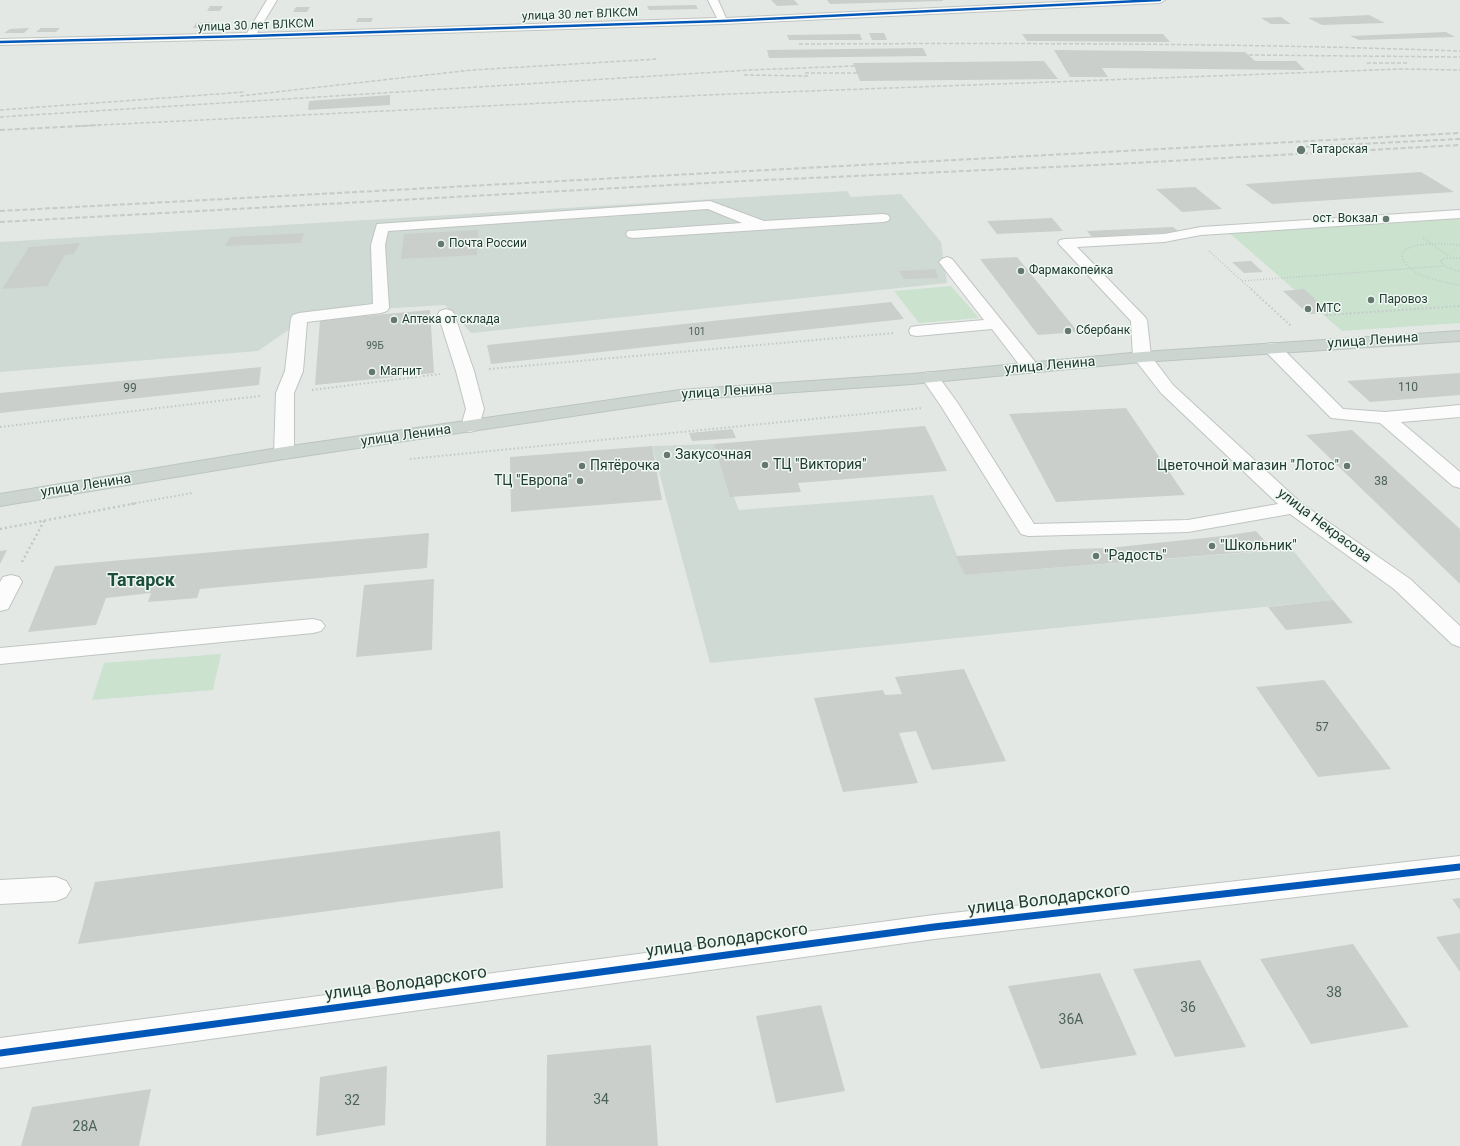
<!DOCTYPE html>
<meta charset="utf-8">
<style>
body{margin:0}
canvas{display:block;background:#e3e8e5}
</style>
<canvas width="1460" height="1146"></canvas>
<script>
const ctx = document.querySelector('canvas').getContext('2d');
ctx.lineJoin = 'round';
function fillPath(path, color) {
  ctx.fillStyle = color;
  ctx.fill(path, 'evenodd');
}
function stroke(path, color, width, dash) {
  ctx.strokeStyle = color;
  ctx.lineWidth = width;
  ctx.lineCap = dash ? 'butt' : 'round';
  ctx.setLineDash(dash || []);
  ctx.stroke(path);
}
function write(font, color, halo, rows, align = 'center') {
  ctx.font = font + ' Roboto,sans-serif';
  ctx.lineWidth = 3;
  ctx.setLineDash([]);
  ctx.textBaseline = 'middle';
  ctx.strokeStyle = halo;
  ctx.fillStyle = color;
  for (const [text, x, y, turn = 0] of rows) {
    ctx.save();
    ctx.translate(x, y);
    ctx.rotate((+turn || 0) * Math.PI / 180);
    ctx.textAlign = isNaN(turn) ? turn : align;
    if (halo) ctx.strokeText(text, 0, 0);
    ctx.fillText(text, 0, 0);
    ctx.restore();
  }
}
fillPath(new Path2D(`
 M847,191L851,197L901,194L941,242L947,283L471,333L445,305L313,313L258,351L0,372V242Z
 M714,444L739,510L933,495L965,575L1292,549L1333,600L710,663L652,446Z`), '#d0dad4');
fillPath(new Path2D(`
 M1460,218V323L1342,331L1228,232Z
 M951,286L979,318L919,323L894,291Z
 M221,654L213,690L92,700L104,663Z`), '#cbe2cf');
fillPath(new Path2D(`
 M771,0H794L799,5L777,6Z
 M827,0H943V1L830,4Z
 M696,5L698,9L649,10L647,6Z
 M210,6H223L220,11H207Z
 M296,7H310L307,12H293Z
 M1369,15L1385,23L1322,25L1308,18Z
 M1281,17L1291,24H1271L1261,18Z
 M358,18H373L371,22H356Z
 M309,19L307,24L291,25L294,20Z
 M213,22L209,27L193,28L196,23Z
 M29,28L24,33H4L10,29Z
 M41,28H60L56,32H36Z
 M1446,32L1455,37L1359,40L1350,36Z
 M869,33H884L887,40H872Z
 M860,34L862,40H789L787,35Z
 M1022,34H1163L1170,42L1027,41Z
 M923,48L927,56L769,58L767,50Z
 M1054,50L1245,52L1255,61H1296L1305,70L1102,68L1108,77H1070Z
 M1044,61L1058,79L860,81L853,63Z
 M390,95V105L308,110L309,101Z
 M1421,172L1454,192L1272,204L1245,184Z
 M1195,187L1222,209L1182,212L1156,189Z
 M1052,218L1063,231L997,234L987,221Z
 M1173,227L1179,232L1092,237L1087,231Z
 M478,230L477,255L401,259L404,234Z
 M304,233L301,243L225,246L230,237Z
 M80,243L74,254L65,255L47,286L2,289L29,247Z
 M1017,257L1078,332L1038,335L980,259Z
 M1251,261L1263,272L1244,273L1232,262Z
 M935,269L939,278L904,279L899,271Z
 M1304,289L1330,313L1308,314L1283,291Z
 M891,302L904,319L491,364L487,345Z
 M430,310L434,373L315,385L320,320Z
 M261,367L259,385L0,413V393Z
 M1460,373V395L1370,402L1347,381Z
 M1126,408L1185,495L1056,502L1009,414Z
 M925,426L947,471L798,483L801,492L730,497L714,444Z
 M732,429L736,438L692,441L689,433Z
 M1352,430L1460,529V584L1306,435Z
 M652,446L662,500L511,512L510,457Z
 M1256,531L1273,550L965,575L956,556L1073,549L1109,548L1223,536Z
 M429,533L427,568L200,589L197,598L148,602L151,593L106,598L96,625L28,632L55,566Z
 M7,550L0,564V551Z
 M434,579L432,650L356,657L364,585Z
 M1333,600L1353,623L1286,630L1268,607Z
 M964,669L1006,761L932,770L916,731L899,733L918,783L843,792L814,698L883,690L885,695L902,694L895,677Z
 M1324,680L1391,769L1318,777L1256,687Z
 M500,831L503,888L78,944L95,882Z
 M1460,898V910L1452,899Z
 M1460,933V972L1436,937Z
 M1353,944L1409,1027L1311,1044L1260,959Z
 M1200,960L1246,1047L1175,1057L1133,969Z
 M1100,973L1137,1055L1041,1069L1008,986Z
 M821,1005L845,1091L776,1103L756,1016Z
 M651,1045L658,1146H546L547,1055Z
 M387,1066L385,1125L316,1136L320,1077Z
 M151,1089L139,1146H21L32,1107Z`), '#cacfcc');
const minor = new Path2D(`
 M267,0H277L257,33L717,18L708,0H718L726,18L1102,0H1165L1160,3L723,24L250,39L0,45V39L247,33Z
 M710,201L764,221L883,214L888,215L890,218L888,221L883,222L633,238L628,237L626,234L628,231L742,223L708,209L388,231L385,245L389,308L387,311L381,313L307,322L303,371L294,393V453L291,457L284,459L277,457L274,453L276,393L285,371L291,318L293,315L299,313L373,304L371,245L377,224Z
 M1460,210V218L1201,235L1164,242L1077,247L1145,317L1147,320L1151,356L1173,385L1301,503L1410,579L1460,626V647L1452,644L1394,589L1290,514L1188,532L1028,536L1021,534L941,406L921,377L924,373L930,372L936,373L959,405L1034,524L1188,520L1278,504L1161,393L1133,357L1131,321L1058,243L1060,240L1065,239L1164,234L1201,227Z
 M947,257L952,259L1036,363L1039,367L1036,371L1030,372L1024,371L992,329L917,336L911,335L909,331L911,327L917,326L984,320L939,262L942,259Z
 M446,309L452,311L454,314L474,371L484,409L479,426L477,430L470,432L463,430L461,426L466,409L456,371L438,314L440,311Z
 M1272,343L1278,344L1343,409L1385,412L1460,405V417L1401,422L1460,472V488L1453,486L1380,423L1331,418L1266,352L1264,348L1266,344Z
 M11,575L19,577L22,582L8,609L0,611V582L3,577Z
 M313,619L321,621L325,626L321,631L313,633L0,664V648Z
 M1460,856V878L934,939L0,1068V1038L934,915Z
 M56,877L66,881L71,889L66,897L56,901L0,904V880Z`);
const major = new Path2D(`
 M1460,331V341L1142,362L912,384L680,400L284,459L0,506V494L284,447L680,390L912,374L1142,352Z`);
stroke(minor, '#c0c5c2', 2);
stroke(major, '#bbc5c1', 2);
stroke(new Path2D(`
 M1423,238L1450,257
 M1460,245C1451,244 1386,239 1406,264C1418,278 1443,282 1460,285
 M1209,251L1252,290
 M1460,258H1445L1440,261L1446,267L1460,272
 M1242,281L1444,266`), '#c0c8c5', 1.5, [1, 2]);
stroke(new Path2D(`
 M1251,289L1291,326
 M1326,315L1460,306
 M489,369L894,333
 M312,390L440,374
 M0,427L260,396
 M410,459L923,408
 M131,504L192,493`), '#c0c8c5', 2, [1.5, 2.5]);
stroke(new Path2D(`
 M0,529L137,503
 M22,562L44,521`), '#c0c8c5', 2.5, [2, 3]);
fillPath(minor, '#fbfcfb');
fillPath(major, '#cdd5d1');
stroke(new Path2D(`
 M799,44C1019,43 1240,43 1460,51
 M1249,55L1460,57
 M1367,63H1407
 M805,73H857
 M744,75L810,76
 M240,96L472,70L658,59
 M0,110L245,92
 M0,117L749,70L854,66
 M80,126L729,94L1401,69L1460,70`), '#c6cac8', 1.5, [4, 2]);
stroke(new Path2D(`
 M0,130L100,125
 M1298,147L1460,139
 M0,211L1460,133
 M0,222L744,181L1097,165L1460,145`), '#c6cac8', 2, [5, 2.5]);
stroke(new Path2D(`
 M0,42L250,36L723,21L1160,0`), '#0057b8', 2.5);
stroke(new Path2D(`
 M0,1053L934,927L1460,867`), '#0057b8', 7);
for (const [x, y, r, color] of [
 [1301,150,5,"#647870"],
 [1386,219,4,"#647870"],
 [441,244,4,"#647870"],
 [1021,271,4,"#647870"],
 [1371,300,4,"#647870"],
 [1308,309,4,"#647870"],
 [394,320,4,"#647870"],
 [1068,331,4,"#647870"],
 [372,372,4,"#647870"],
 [667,455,4,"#647870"],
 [765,465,4,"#647870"],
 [582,466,4,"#647870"],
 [1347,466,4,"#647870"],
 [580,481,4,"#647870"],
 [1212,546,4,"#647870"],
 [1096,556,4,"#647870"]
]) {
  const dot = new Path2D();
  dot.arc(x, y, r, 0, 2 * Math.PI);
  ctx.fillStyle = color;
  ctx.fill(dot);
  stroke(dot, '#f0f8f3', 1.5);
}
write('10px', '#4b6258', null, [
 ["101",697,332],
 ["99Б",375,346]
]);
write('12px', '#203c31', '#f0f8f3', [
 ["улица 30 лет ВЛКСМ",580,15,-2],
 ["улица 30 лет ВЛКСМ",256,26,-2]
]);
write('12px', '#203c31', '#f0f8f3', [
 ["Татарская",1310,150],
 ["ост. Вокзал",1378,219,"right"],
 ["Почта России",449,244],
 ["Фармакопейка",1029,271],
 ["Паровоз",1379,300],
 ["МТС",1316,309],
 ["Аптека от склада",402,320],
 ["Сбербанк",1076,331],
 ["Магнит",380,372]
], 'left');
write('12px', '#4b6258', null, [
 ["110",1408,388],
 ["99",130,389],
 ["38",1381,482],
 ["57",1322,728]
]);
write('14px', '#203c31', '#f0f8f3', [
 ["улица Ленина",1373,341,-4],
 ["улица Ленина",1050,366,-5],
 ["улица Ленина",727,392,-4],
 ["улица Ленина",406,436,-8],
 ["улица Ленина",86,486,-9],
 ["улица Некрасова",1324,526,37]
]);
write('14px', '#203c31', '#f0f8f3', [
 ["Закусочная",675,455],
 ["ТЦ \"Виктория\"",773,465],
 ["Пятёрочка",590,466],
 ["Цветочной магазин \"Лотос\"",1339,466,"right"],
 ["ТЦ \"Европа\"",572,481,"right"],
 ["\"Школьник\"",1220,546],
 ["\"Радость\"",1104,556]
], 'left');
write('14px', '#4b6258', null, [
 ["38",1334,993],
 ["36",1188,1008],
 ["36А",1071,1020],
 ["34",601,1100],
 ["32",352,1101],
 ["28А",85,1127]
]);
write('17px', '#203c31', '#f0f8f3', [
 ["улица Володарского",1049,900,-7],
 ["улица Володарского",727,941,-8],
 ["улица Володарского",406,984,-8]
]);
write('bold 18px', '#1c4e3c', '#f0f8f3', [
 ["Татарск",141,581]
]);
</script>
